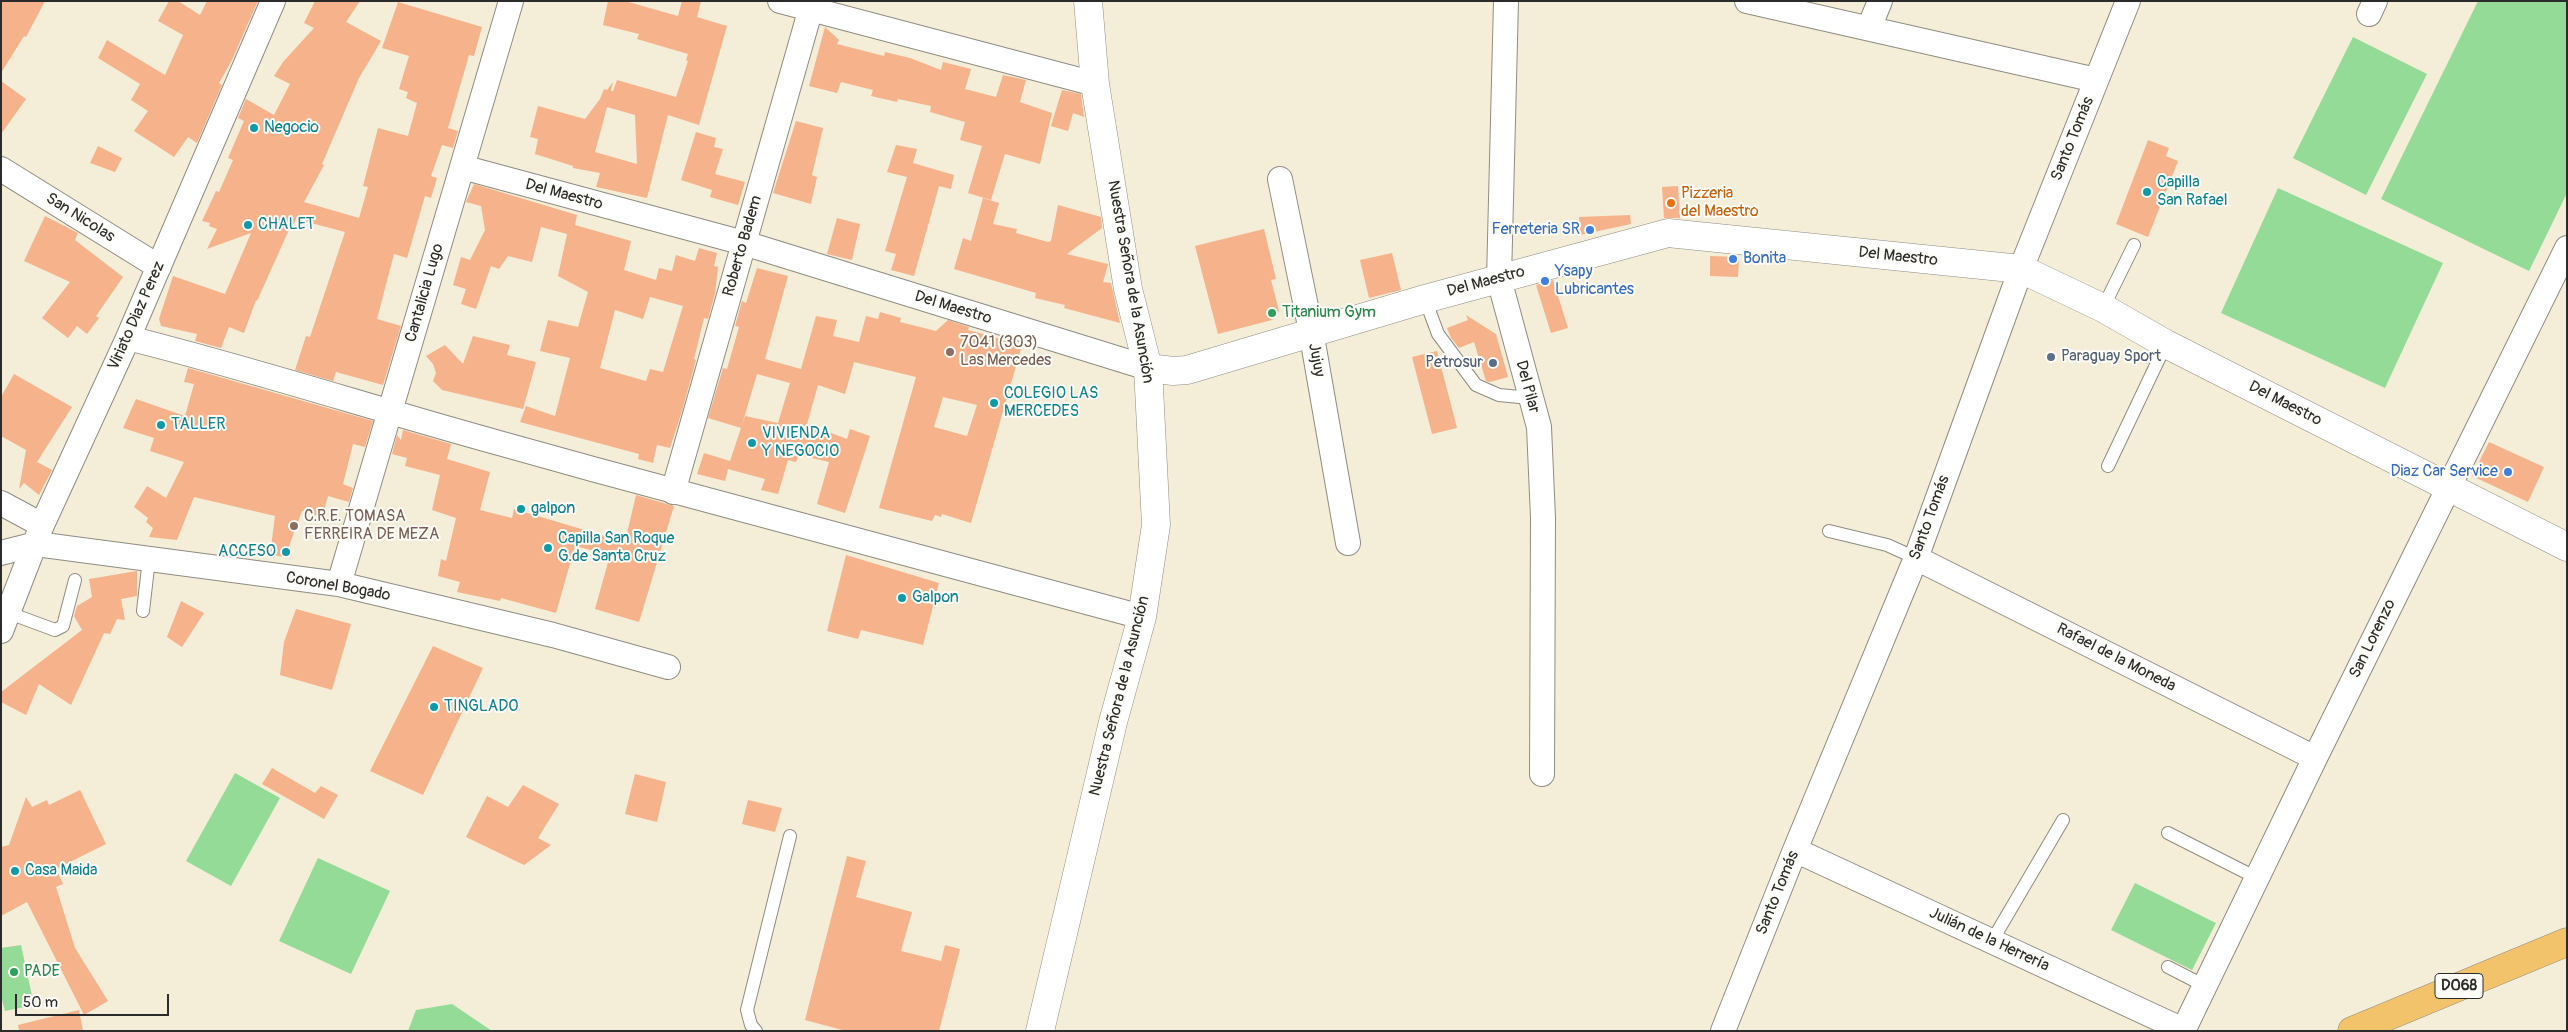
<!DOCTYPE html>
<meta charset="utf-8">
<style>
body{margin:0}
#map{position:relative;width:2568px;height:1032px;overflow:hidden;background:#f4edd8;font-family:Pangolin,sans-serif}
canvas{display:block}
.frame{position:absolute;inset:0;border:2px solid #2b2b2b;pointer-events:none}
.scale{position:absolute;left:15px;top:994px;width:154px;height:22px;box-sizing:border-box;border:2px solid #2b2b2b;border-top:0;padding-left:6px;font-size:15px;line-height:18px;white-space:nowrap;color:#2b2b2b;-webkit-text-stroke:4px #fdfcf7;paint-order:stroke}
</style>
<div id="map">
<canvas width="2568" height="1032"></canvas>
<div class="frame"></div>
<div class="scale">50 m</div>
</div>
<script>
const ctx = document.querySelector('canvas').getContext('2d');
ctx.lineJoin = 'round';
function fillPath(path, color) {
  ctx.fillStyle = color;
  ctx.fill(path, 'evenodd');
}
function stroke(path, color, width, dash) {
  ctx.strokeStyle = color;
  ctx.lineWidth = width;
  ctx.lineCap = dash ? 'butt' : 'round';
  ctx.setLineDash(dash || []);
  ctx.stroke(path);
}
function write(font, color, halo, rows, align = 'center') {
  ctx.font = font + ' Pangolin,sans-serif';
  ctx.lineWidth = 4;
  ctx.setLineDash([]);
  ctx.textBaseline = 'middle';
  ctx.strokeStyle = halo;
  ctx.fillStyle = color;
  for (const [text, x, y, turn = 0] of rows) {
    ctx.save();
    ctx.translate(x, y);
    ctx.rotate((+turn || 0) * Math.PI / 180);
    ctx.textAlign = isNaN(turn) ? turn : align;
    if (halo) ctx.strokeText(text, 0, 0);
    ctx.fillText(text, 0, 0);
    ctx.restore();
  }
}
fillPath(new Path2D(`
 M2478,1H2567V193L2529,271L2381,199Z
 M2353,37L2427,74L2366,195L2293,158Z
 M2278,188L2443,263L2385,388L2221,313Z
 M235,773L280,798L231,886L186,861Z
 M318,858L390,891L351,974L279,941Z
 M2135,883L2216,923L2192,970L2111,930Z
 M21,945L34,1005L5,1011L1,996V948Z
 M452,1004L492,1031H408L416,1010Z`), '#93db96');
fillPath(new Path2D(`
 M1,1H45L26,37L24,36L1,73Z
 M169,1H178L200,15L207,1H258L232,60L219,83L222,85L197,143L188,137L174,157L134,131L148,111L131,100L140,84L98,58L107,40L165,75L183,35L158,21Z
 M315,1H360L346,22L381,41L359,78L322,164L324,165L304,202L359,218L368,187L363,186L378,128L408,136L417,103L406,98L408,92L399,89L409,56L382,48L398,2L482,27L474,56L469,55L448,128L458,131L453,148L442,145L431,176L437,178L431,198L425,196L407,258L394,254L377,319L401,326L383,385L336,372L333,381L295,370L306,336L310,337L345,232L296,219L294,224L292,223L257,301L256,300L244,333L229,327L221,348L195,341L197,334L161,326L159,319L173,276L225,294L251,233L207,249L217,229L209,226L210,223L202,221L216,191L219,192L233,160L228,158L244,121L238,118L246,99L274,115L290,84L274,76L283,62L314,28L304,23Z
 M608,1H625L678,16L682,1H701L697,17L727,26L699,125L668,115L647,198L596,187L600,173L573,168V166L535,154L538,139L530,137L538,106L585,119L600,99L604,89L607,90L613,82L611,91H613L617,80L676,97L688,61L686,60L688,54L637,39L639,34L603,25ZM607,107L635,115L637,164L595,152Z
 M825,27L839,40L837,44L884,56L885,52L910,58L941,70L943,62L971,69L965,89L996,97L1003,75L1026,80L1020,102L1052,113L1040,164L1005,154L991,200L968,193L982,146L960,140L965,122L930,112L931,106L898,99L897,102L871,96L873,90L841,82L837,93L809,86Z
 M1,81L26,99L1,134Z
 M1062,90L1081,94L1084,117L1073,113L1068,131L1051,126Z
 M796,121L823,128L812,175L817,177L811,204L773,193Z
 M696,132L716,138L714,147L723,149L715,174L745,182L738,205L710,197L712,190L681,180Z
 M2148,140L2169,148L2166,156L2178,161L2148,237L2116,224Z
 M896,145L917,149L913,163L954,175L951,189L939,186L914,276L891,270L896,254L885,251L907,177L887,172Z
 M98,146L122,158L115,172L90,163Z
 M474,184L577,215L575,225L631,241L624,270L656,280L659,268L672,271L676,255L695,261L699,248L717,253L714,266L718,267L715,294L708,319L704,318L694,359L696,360L682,411L670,448L657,445L653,463L638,459L639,454L520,422L526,406L555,416L570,358L540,351L548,320L578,327L588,292L558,276L567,234L541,227L532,262L508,256L499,269L491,266L476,309L461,304L466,289L453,285L461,257L470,260L485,230L481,206L466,202ZM650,297L683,306L663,372L650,369L646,381L600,368L615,310L643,319Z
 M1678,186L1680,218H1664L1662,187Z
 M983,198L999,203L993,224L1017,229L1016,233L1048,242L1051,241L1058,205L1101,217L1102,228L1067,254L1108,264L1103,282L1111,283L1120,323L1064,308L1065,305L1035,298L1036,293L954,269L963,238L971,241Z
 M1630,215L1631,224L1580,235L1579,217Z
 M45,216L78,233L75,240L123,277L96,316L99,318L87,334L77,326L68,338L42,318L70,282L24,261Z
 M837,218L860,224L852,260L827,254Z
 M1264,229L1276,279L1271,280L1279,311L1272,320L1218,334L1195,246Z
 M1392,253L1401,290L1369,298L1360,260Z
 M1710,256L1739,257L1738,277L1710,276Z
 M757,268L788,276L765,359L801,369L816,316L837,320L833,336L859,342L866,316L878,319L880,312L901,318L900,322L936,331L948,320L969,327L968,330L1022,345L971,523L942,514L941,517L935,515L932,521L879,508L916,377L854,362L845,394L818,385L807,424L847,439L850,429L870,436L845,513L817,504L829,462L799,455L796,462L788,460L778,494L761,490L765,479L728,469L725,481L697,474L704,453L730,461L745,416L778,423L790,383L757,374L741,428L708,418L723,368L727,369L739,327L735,326L742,301L746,303ZM943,397L977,405L967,436L934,427Z
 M1553,280L1568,328L1551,333L1536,285Z
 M1466,315L1496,334L1508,377L1490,382L1486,381L1474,342L1459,348L1451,338L1447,328L1468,320Z
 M473,336L510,345L507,355L536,362L523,409L442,390L433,381L436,373L433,364L426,356L445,345L463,364Z
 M1437,351L1457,428L1432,434L1412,357Z
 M188,368L373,421L365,447L353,444L343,484L353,488L349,502L328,496L322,517L302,511L285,557L270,555L275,516L194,497L177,540L149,537L153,528L146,522L148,518L134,507L147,486L166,498L184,462L150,451L154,438L123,428L136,399L185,416L194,384L184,382Z
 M14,374L72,407L37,462L52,470L39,495L24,483L19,489L26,450L1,436V397Z
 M403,430L451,444L447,459L490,472L480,510L512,518L514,509L625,542L636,495L674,506L639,622L595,609L610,555L575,546L556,613L501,598L500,601L457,592L460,582L438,576L441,559L446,561L456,518L432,510L440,475L405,466L407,458L392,454L397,435L401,440Z
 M2489,442L2544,467L2528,502L2472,476Z
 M846,555L939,583L923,645L861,630L858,639L827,631Z
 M137,571V596L121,599L125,620L117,619L110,634L104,633L71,705L39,684L26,715L1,702V692L82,630L74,616L77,606L92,597L89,579Z
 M181,601L204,613L182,647L167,637Z
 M296,609L351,624L332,690L280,675L284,642Z
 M433,646L483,668L423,795L370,771Z
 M272,768L315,793L321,786L338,795L324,819L262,784Z
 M635,774L666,782L657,822L625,814Z
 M523,785L559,804L538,838L551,845L524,865L466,837L487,796L508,807Z
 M80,790L106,844L56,869L63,884L56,887L75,948L108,1001L84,1015L27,902L1,916V847L9,845L26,797L32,807L47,800L49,805Z
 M748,800L782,808L775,832L742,824Z
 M847,856L866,861L856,897L912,912L901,951L941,961L945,945L960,949L939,1031H846L805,1020Z
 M79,1010L83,1031H19L18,1025Z`), '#f5b28b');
const service = new Path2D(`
 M1425,299L1438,334L1476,385L1499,395L1530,398
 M2103,308L2134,245
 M2108,466L2166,344
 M1829,531L1887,545L1916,558
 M143,611L149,559
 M9,613L55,630L63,626L75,580
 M2168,833L2257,878
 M1992,941L2063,820
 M2168,967L2205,986
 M756,1031L751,1025L747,1010L790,836`);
const minor = new Path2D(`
 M780,1L1095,84
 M1506,1L1499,279L1539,427L1543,518L1542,774
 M1747,1L2096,80
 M2369,14L2375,1
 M1869,28L1880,1
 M462,167L744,243L1148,368
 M1,169L159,267
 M1280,179L1311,331L1348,543
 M128,338C253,369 375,409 499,443C713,503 928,560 1142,617
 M673,492L813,1
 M1,503L42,525
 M1,553L36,544L339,584L553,635L668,667
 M1916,558L2315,758
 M339,584L511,1
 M1,631L42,525L128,338L273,1
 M1795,850L2183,1030
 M1723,1031L1795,850L1916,558L2021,269L2128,1
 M2183,1031L2315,758L2567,248`);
const tertiary = new Path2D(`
 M1148,368L1173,371L1187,370L1425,299L1668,233L2021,269L2103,308L2166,344L2567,547
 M1040,1031L1113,722L1142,617L1156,525L1148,368L1128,289L1095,84L1088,1`);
const primary = new Path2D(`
 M2352,1031L2567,942`);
stroke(service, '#908c82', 14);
stroke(minor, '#908c82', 26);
stroke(tertiary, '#908c82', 29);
stroke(primary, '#908c82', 29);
stroke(service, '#fff', 12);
stroke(minor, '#fff', 24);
stroke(tertiary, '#fff', 28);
stroke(primary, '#f2c36a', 28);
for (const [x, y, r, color] of [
 [254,128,5,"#0f9aa8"],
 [2147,192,5,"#0f9aa8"],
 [1671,203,5,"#e8710a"],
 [248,225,5,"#0f9aa8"],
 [1590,230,5,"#3f7fe0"],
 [1733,259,5,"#3f7fe0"],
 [1545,281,5,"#3f7fe0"],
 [1272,313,5,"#2e9e5b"],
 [950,352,5,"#8d6e63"],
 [2051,357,5,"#5c6f8a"],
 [1493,363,5,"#5c6f8a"],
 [994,403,5,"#0f9aa8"],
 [161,425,5,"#0f9aa8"],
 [752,443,5,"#0f9aa8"],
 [2508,472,5,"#3f7fe0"],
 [521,509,5,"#0f9aa8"],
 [294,526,5,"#8d6e63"],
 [548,548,5,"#0f9aa8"],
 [286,552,5,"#0f9aa8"],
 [902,598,5,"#0f9aa8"],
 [434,707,5,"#0f9aa8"],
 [15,871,5,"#0f9aa8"],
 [14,972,5,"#2e9e5b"]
]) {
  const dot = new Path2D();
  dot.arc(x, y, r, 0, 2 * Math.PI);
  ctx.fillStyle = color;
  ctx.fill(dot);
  stroke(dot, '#fdfcf7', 2);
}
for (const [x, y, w] of [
 [2459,986,48]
]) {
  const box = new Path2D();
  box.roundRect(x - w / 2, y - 12.5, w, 25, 4);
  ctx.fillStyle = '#fdfcf7';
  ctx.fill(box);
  stroke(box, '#2b2b2b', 1);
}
write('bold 15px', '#2b2b2b', null, [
 ["D068",2459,986]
]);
write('16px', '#0d838f', '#fdfcf7', [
 ["Negocio",264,128],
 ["Capilla",2157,183],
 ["San Rafael",2157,201],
 ["CHALET",258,225],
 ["COLEGIO LAS",1004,394],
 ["MERCEDES",1004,412],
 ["TALLER",171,425],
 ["VIVIENDA",762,434],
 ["Y NEGOCIO",762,452],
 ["galpon",531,509],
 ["Capilla San Roque",558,539],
 ["G.de Santa Cruz",558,557],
 ["ACCESO",276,552,"right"],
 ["Galpon",912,598],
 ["TINGLADO",444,707],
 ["Casa Maida",25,871]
], 'left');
write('16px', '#2b2b2b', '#fdfcf7', [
 ["Santo Tomás",2073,139,-68],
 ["Del Maestro",564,195,15],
 ["San Nicolas",80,218,32],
 ["Roberto Badem",743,246,-74],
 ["Del Maestro",1898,257,6],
 ["Nuestra Señora de la Asunción",1130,282,80],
 ["Del Maestro",1486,282,-15],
 ["Cantalicia Lugo",425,293,-74],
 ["Del Maestro",953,308,17],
 ["Viriato Diaz Perez",137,316,-66],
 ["Jujuy",1316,360,80],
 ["Del Pilar",1527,387,75],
 ["Del Maestro",2285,404,27],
 ["Santo Tomás",1930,518,-70],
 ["Coronel Bogado",338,587,10],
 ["San Lorenzo",2373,639,-64],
 ["Rafael de la Moneda",2116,658,27],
 ["Nuestra Señora de la Asunción",1120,696,-76],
 ["Santo Tomás",1778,893,-68],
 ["Julián de la Herrería",1989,940,25]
]);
write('16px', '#c56008', '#fdfcf7', [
 ["Pizzeria",1681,194],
 ["del Maestro",1681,212]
], 'left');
write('16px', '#366cbe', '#fdfcf7', [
 ["Ferreteria SR",1580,230],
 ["Bonita",1743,259,"left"],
 ["Ysapy",1555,272,"left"],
 ["Lubricantes",1555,290,"left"],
 ["Diaz Car Service",2498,472]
], 'right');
write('16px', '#27864d', '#fdfcf7', [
 ["Titanium Gym",1282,313],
 ["PADE",24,972]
], 'left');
write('16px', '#785e54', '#fdfcf7', [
 ["7041 (303)",960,343],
 ["Las Mercedes",960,361],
 ["C.R.E. TOMASA",304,517],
 ["FERREIRA DE MEZA",304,535]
], 'left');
write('16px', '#4e5e75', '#fdfcf7', [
 ["Paraguay Sport",2061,357],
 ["Petrosur",1483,363,"right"]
], 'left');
</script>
